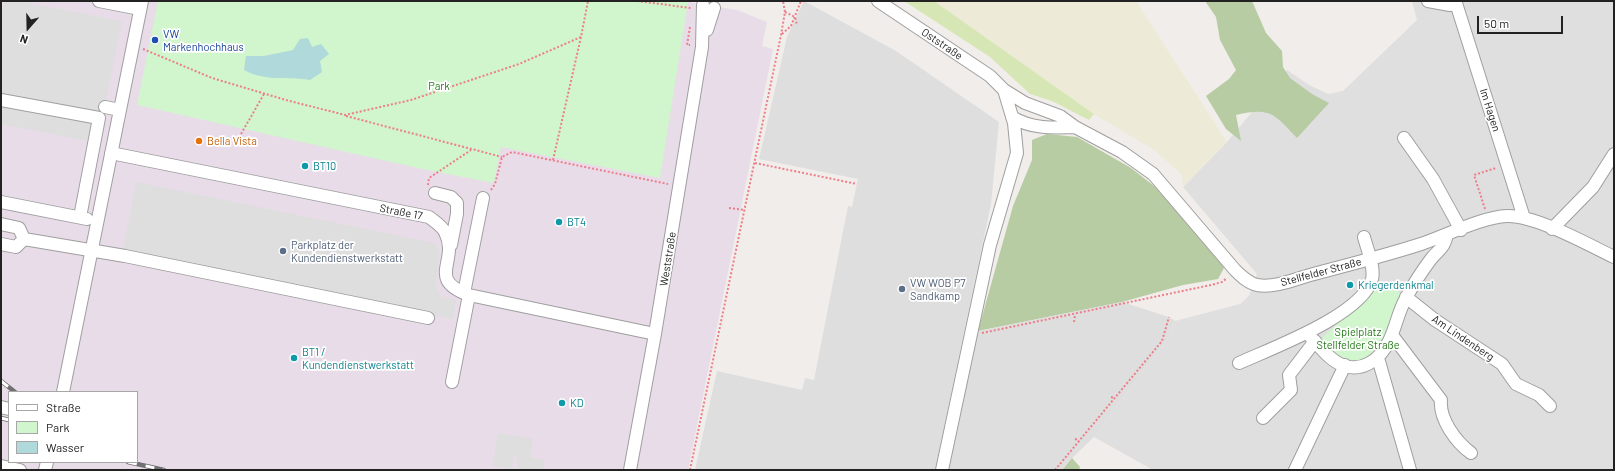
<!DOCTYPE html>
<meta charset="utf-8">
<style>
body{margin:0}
#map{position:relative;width:1615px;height:471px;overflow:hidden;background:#f1edea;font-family:Barlow,sans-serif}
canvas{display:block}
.frame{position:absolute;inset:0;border:2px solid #222;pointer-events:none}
.legend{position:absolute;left:8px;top:391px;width:130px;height:72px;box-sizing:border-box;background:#fff;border:1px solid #a7a7a7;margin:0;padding:5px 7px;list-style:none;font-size:12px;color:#222}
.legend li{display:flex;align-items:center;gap:8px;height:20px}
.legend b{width:20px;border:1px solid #a7a7a7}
.north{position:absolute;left:8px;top:8px;width:40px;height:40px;-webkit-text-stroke:3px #fff;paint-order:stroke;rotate:200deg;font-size:11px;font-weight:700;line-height:16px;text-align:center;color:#222}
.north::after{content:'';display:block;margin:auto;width:14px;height:18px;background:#222;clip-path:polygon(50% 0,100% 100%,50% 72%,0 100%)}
.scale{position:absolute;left:1477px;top:16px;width:86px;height:18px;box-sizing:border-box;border:2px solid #222;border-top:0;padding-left:5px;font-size:12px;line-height:14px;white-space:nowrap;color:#222;-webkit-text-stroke:3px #fff;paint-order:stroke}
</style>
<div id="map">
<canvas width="1615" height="471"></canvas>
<div class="frame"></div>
<ul class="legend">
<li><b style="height:5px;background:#fff"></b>Straße</li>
<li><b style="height:11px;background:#d1f5cc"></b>Park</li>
<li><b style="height:11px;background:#afd9da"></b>Wasser</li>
</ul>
<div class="north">N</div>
<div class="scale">50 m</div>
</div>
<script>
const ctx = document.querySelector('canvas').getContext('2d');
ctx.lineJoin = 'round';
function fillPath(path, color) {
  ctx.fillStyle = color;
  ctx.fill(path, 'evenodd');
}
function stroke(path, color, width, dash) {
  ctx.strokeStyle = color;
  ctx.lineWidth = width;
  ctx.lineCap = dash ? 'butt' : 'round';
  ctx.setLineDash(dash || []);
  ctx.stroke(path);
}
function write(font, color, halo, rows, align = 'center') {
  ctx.font = font + ' Barlow,sans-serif';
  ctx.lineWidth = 3.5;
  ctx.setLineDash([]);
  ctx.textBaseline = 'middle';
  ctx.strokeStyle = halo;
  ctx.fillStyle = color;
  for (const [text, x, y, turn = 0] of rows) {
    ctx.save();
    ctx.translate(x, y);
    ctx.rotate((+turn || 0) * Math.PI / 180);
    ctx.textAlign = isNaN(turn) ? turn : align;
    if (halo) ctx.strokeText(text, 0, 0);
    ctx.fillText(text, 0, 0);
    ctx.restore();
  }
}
fillPath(new Path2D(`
 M1412,1H1614V470H1153L1094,437L1168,338L1175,321L1240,304L1249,296L1257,274L1183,187L1227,142L1287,70L1309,85L1328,94L1343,91L1417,20Z`), '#e0dfdf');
fillPath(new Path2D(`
 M1,1H682L737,10L767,22L762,46L773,49L688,470H1ZM9,392H137V462H9Z`), '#e9dce9');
fillPath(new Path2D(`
 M934,1H1136L1227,142L1183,187L1182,175L1154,150L1094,114Z`), '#edebd7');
fillPath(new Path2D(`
 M904,1H934L1094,114L1089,120L1052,101L1030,94L990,57Z`), '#d7e6b5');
fillPath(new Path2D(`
 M1205,1H1252L1266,33L1282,51L1283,67L1290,78L1312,94L1329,103L1297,138C1274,114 1271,107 1236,115L1241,141L1226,129L1206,96L1229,79L1236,70L1220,40L1216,17Z
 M1047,134L1077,137L1131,168L1154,186L1217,254L1224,268L1218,279L1183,285L1122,302L978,331L1013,206L1032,160V140Z
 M1072,458L1080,467L1079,470H1062Z`), '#b7cca3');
fillPath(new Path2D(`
 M158,1L688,2L660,178L501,147L494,183L427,170L137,105Z
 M1381,282L1403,295L1378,351L1362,363L1343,361L1321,339Z`), '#d1f5cc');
fillPath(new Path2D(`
 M4,1H18L122,21L98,143L1,124V15Z
 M804,1L896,51L999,122L991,204L935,470H695L717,371L802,390L805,378L814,380L848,206L852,207L858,179L759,159L787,37Z
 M136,182L435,243L440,252L436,279L437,289L441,297L456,300L453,319L123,250Z
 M1122,302L1169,317L1175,321L1168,338L1094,437L1072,458L1062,470H947L978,331Z
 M498,433L533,439L530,457L545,460L543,470H516L518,457L514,456L512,469L492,466Z`), '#dedede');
fillPath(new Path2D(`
 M308,38L312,47L321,44L329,54L320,61L322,72L310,80C286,76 266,82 244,70L246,56H264L293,50L300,39Z`), '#afd9da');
const minor = new Path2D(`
 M99,1L140,9
 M878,1L990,76L1004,90L1025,103L1060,116L1075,127L1122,152L1153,174L1235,270C1241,276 1248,283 1257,285C1274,288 1293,280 1310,275C1347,265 1384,256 1421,244C1445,236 1482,217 1507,216C1535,215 1587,244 1614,257
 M1428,1L1450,5L1456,3L1524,218
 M707,30L714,8
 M1,100L99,118L80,217
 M105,107L120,110
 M1012,117C1031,129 1053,128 1075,127
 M1404,138L1433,179L1461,230
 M111,153L429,217C434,221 442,226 445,232C460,261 425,279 469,295L655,334
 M435,193L451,197L457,203V214L451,245
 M1,202L87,219
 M1,224L19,228L24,239
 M1552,229L1593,187L1614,154
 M24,239L125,256L428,318
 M1,244L16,247L24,239
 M464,293L483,198
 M1406,297L1435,320L1502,364L1516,384L1539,395L1550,406
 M1307,333C1317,343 1327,358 1340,364C1361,374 1380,360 1389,341C1396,327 1398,312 1406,298C1413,285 1422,271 1431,259C1440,248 1443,250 1447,235
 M1392,335L1441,400C1439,419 1456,442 1471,453
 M1378,358L1410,470
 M1239,363C1272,348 1362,315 1372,279C1375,267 1367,249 1364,237
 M452,382L469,295
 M63,392L142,1
 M1,407L9,409
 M1263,418L1291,390L1289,375L1315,341
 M1,466L20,470
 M45,470L47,462
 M630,470L655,334L702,47L703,5
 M942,470L990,245L1017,153L1014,123L1004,90
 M1295,470L1345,365`);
stroke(minor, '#9f9f9f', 14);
stroke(new Path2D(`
 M637,1L691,8
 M785,12L795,17L797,25
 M690,27L687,45H690
 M782,34L791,26L801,1
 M143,49L212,78L286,100L345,115L411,100L519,64L581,37L588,1
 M346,116L502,157
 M241,134L264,94
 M553,160L581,37
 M755,163L857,184
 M428,185L429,178L471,150
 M491,190L495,184L502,157L512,152L668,184
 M729,208L745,210
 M1485,209L1474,175L1496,168
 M1074,322L1075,315
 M982,333L1211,285L1222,282L1227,278
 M1111,397L1115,398
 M1075,439L1079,440
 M690,470L781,35L785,12L783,1
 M1055,470L1162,341L1169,317`), '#ed7e89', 2, [2, 2]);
stroke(minor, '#fff', 12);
const rail = new Path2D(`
 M1,381L15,392
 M1,418L9,420
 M128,462L164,470`);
stroke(rail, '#707070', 4.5);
stroke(rail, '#fff', 3, [9]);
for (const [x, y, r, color] of [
 [155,40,4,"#1a4fb4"],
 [199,141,4,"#e8710a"],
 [305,166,4,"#0f9aa8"],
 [559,222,4,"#0f9aa8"],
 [283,251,4,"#5c6f8a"],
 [1350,285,4,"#0f9aa8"],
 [902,289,4,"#5c6f8a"],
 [294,358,4,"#0f9aa8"],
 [562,403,4,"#0f9aa8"]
]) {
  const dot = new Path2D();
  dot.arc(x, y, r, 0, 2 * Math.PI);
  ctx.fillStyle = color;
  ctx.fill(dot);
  stroke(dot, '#fff', 1.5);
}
write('11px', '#164399', '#fff', [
 ["VW",163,34],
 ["Markenhochhaus",163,47]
], 'left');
write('11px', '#222', '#fff', [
 ["Oststraße",942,44,34],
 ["Im Hagen",1490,110,72],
 ["Straße 17",401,212,11],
 ["Weststraße",668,259,-81],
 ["Stellfelder Straße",1321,272,-15],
 ["Am Lindenberg",1463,338,34]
]);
write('11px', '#237917', '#fff', [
 ["Park",439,86],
 ["Spielplatz",1358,332],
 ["Stellfelder Straße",1358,345]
]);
write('11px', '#c56008', '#fff', [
 ["Bella Vista",207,141]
], 'left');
write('11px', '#0d838f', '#fff', [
 ["BT10",313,166],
 ["BT4",567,222],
 ["Kriegerdenkmal",1358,285],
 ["BT1 /",302,352],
 ["Kundendienstwerkstatt",302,365],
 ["KD",570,403]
], 'left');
write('11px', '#4e5e75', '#fff', [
 ["Parkplatz der",291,245],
 ["Kundendienstwerkstatt",291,258],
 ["VW WOB P7",910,283],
 ["Sandkamp",910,296]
], 'left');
</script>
